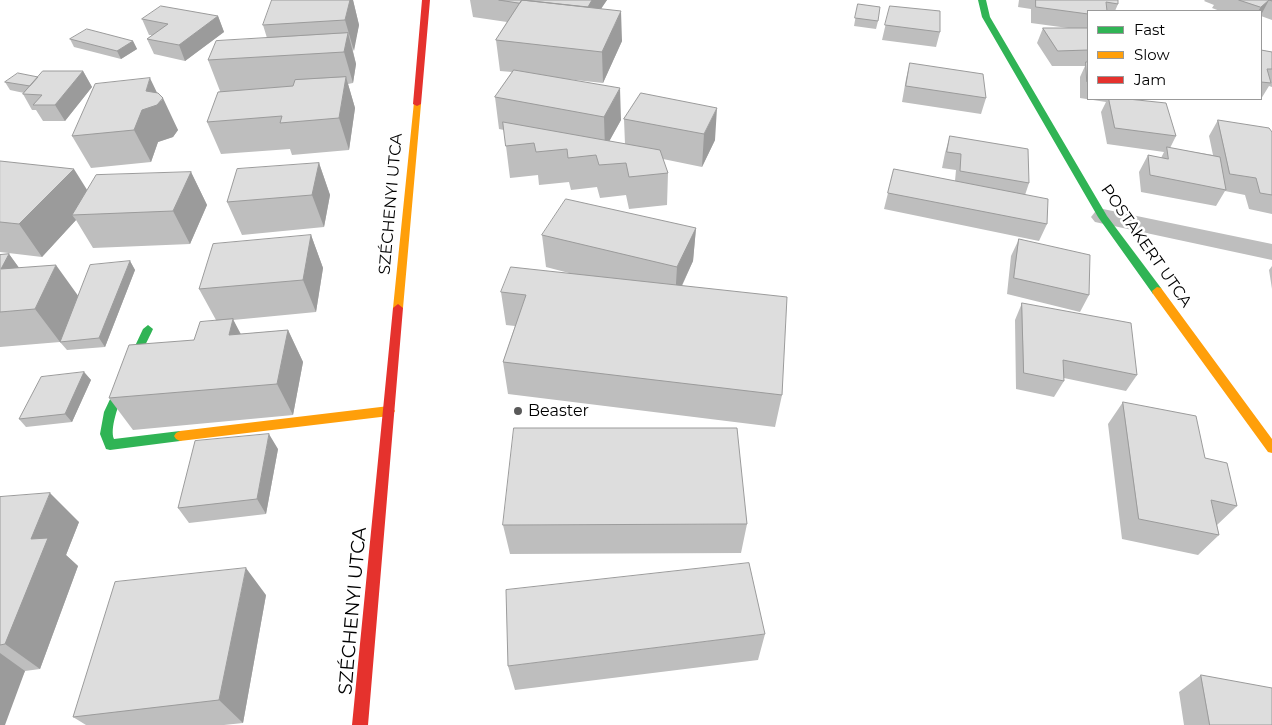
<!DOCTYPE html>
<meta charset="utf-8">
<style>
body{margin:0}
#map{position:relative;width:1272px;height:725px;overflow:hidden;background:#fff;font-family:Montserrat,sans-serif}
canvas{display:block}
.legend{position:absolute;left:1087px;top:10px;width:175px;height:90px;box-sizing:border-box;background:#fff;border:1px solid #999;margin:0;padding:6px 9px;list-style:none;font-size:15px;color:#000}
.legend li{display:flex;align-items:center;gap:10px;height:25px}
.legend b{width:25px;border:1px solid #999}
</style>
<div id="map">
<canvas width="1272" height="725"></canvas>
<ul class="legend">
<li><b style="height:6px;background:#30b455"></b>Fast</li>
<li><b style="height:6px;background:#ff9f0a"></b>Slow</li>
<li><b style="height:6px;background:#e5322d"></b>Jam</li>
</ul>
</div>
<script>
const ctx = document.querySelector('canvas').getContext('2d');
ctx.lineJoin = 'round';
function fillPath(path, color) {
  ctx.fillStyle = color;
  ctx.fill(path, 'evenodd');
}
function stroke(path, color, width, dash) {
  ctx.strokeStyle = color;
  ctx.lineWidth = width;
  ctx.lineCap = dash ? 'butt' : 'round';
  ctx.setLineDash(dash || []);
  ctx.stroke(path);
}
function write(font, color, halo, rows, align = 'center') {
  ctx.font = font + ' Montserrat,sans-serif';
  ctx.lineWidth = 5;
  ctx.setLineDash([]);
  ctx.textBaseline = 'middle';
  ctx.strokeStyle = halo;
  ctx.fillStyle = color;
  for (const [text, x, y, turn = 0] of rows) {
    ctx.save();
    ctx.translate(x, y);
    ctx.rotate((+turn || 0) * Math.PI / 180);
    ctx.textAlign = isNaN(turn) ? turn : align;
    if (halo) ctx.strokeText(text, 0, 0);
    ctx.fillText(text, 0, 0);
    ctx.restore();
  }
}
fillPath(new Path2D(`
 M1103,209L1272,244V260L1095,222L1091,217L1095,212Z`), '#bebebe');
fillPath(new Path2D(`
 M978,0H986L990,17L1107,216L1161,288L1162,291L1161,294H1153L1098,217L982,17Z
 M148,325L153,329C143,351 106,419 114,439L180,431L184,433L186,436L184,439L180,441L110,450L106,449L100,434L104,412L143,329Z`), '#30b455');
fillPath(new Path2D(`
 M414,102H420L421,104L403,308L398,312L393,308Z
 M1157,287L1161,288L1272,439V453L1268,452L1153,294L1152,291Z
 M389,406L393,408L395,411L393,414L389,416L180,441L176,439L174,436L176,433L180,431Z`), '#ff9f0a');
fillPath(new Path2D(`
 M422,0H430L421,104L417,106L413,104Z
 M398,304L403,308L368,725H352L393,308Z`), '#e5322d');
fillPath(new Path2D(`
 M353,0L359,25L353,51L356,64L353,83L348,84L355,108L349,150L292,155L290,149L221,154L207,122L220,91L208,60L267,38L263,25Z
 M470,0H607L601,8L622,41L603,83L566,79L621,120L609,141L625,144L624,119L641,93L715,140L702,167L663,159L668,173L667,205L629,209L626,195L600,198L597,187L571,190L569,182L539,185L538,175L510,178L504,130L499,129L495,97L512,72L500,71L496,40L507,22L473,17Z
 M1019,0H1118V4L1115,11H1088V99H1132L1176,136L1170,148L1213,155L1209,136L1218,120L1272,132V214L1249,209L1245,195L1225,191L1216,206L1141,192L1139,172L1148,155L1161,158L1164,152L1107,144L1101,112L1106,102L1080,98V77L1085,66H1052L1037,43L1043,28H1068L1031,23V9L1018,7Z
 M1205,0H1272V20L1261,16V11H1220L1212,8L1214,5L1204,1Z
 M858,4L878,21L876,29L854,26Z
 M890,6L940,32L936,47L882,40Z
 M218,16L224,32L185,61L154,54L147,39L152,35H149L142,19Z
 M70,39L133,41L137,49L121,59L74,47Z
 M1261,50L1272,52V87L1269,86L1261,99H1258H1261Z
 M910,63L986,98L981,114L902,102L906,79Z
 M83,71L92,87L65,121H43L36,110H32L23,94L24,93L10,90L5,82Z
 M157,93L178,130L173,137L158,142L151,162L91,168L72,136Z
 M950,136L1029,183L1025,195L1047,224L1039,241L884,209L894,169L955,181L956,170L942,168L945,153Z
 M0,161L87,190L191,172L207,205L190,244L93,248L76,220L42,257L0,252Z
 M319,163L330,195L324,227L242,235L227,202Z
 M696,228L693,261L682,286L782,395L775,427L508,394L503,362L515,326L506,325L501,292L569,273L546,267L542,235Z
 M311,235L323,268L316,312L233,320L241,334L288,330L303,362L293,415L133,430L109,398L194,340L216,320L199,289Z
 M1019,239L1089,295L1080,312L1007,294L1011,256Z
 M9,254L19,268L78,296L130,261L135,270L105,347L67,350L60,342L63,334L60,342L0,347V255Z
 M1272,266V289L1269,270Z
 M1022,303L1137,375L1126,391L1064,378V381L1054,397L1016,389L1015,320Z
 M84,372L91,380L72,422L26,427L19,419Z
 M1123,402L1205,458L1237,506L1217,525L1219,535L1198,555L1122,539L1108,424Z
 M278,449L266,514L189,523L178,508Z
 M0,497L79,522L66,555L78,566L40,669L25,671L0,725Z
 M747,524L741,553L510,554L503,525Z
 M266,595L243,723L224,725H86L73,717Z
 M765,634L758,660L515,690L508,666Z
 M1201,675L1272,725H1184L1179,692Z`), '#bebebe');
fillPath(new Path2D(`
 M350,0H353L359,25L354,51L345,20Z
 M592,0H607L585,33L584,12Z
 M1269,0L1261,15V11H1258L1261,7Z
 M621,11L622,41L603,83L602,52Z
 M218,16L224,32L185,61L179,45Z
 M348,33L356,64L353,83L344,52Z
 M133,41L137,49L121,59L117,51Z
 M83,71L92,87L65,121L55,105Z
 M346,77L355,108L349,150L339,118Z
 M150,78L161,101L163,98L178,130L173,137L158,142L151,162L134,130Z
 M620,88L621,120L605,149L604,117Z
 M717,108L715,140L702,167L704,134Z
 M319,163L330,195L324,227L312,195Z
 M74,169L94,201L72,215L76,220L42,257L19,224Z
 M191,172L207,205L190,244L173,211Z
 M696,228L693,261L675,300L677,267Z
 M311,235L323,268L316,312L303,280Z
 M9,254L33,287L1,269Z
 M130,261L135,270L105,347L99,338Z
 M56,265L79,297L60,342L35,309Z
 M233,319L249,351L229,335Z
 M288,330L303,362L293,415L277,384Z
 M84,372L91,380L72,422L65,414Z
 M269,434L278,449L266,514L257,499Z
 M50,493L79,522L66,555L78,566L40,669L5,644L31,539Z
 M246,568L266,595L243,723L219,700Z
 M0,653L25,671L5,725H0Z`), '#9b9b9b');
const building = new Path2D(`
 M272,0H350L345,20L263,25Z
 M499,0H592L588,7L522,0L520,3Z
 M522,0L621,11L602,52L496,40Z
 M1036,0H1118V4L1106,2L1107,11H1088V14L1036,7Z
 M1239,0H1272V1L1269,0L1261,7Z
 M858,4L880,7L878,21L855,18Z
 M161,6L218,16L179,45L147,39L168,24L142,19Z
 M890,6L940,11V32L885,25Z
 M1043,28H1088V50L1058,51Z
 M87,29L133,41L117,51L70,39Z
 M348,33L344,52L208,60L216,41Z
 M1261,50L1272,52V69H1267L1271,83L1261,82Z
 M1086,62H1088V83L1087,82Z
 M910,63L983,74L986,98L906,86Z
 M514,70L620,88L604,117L495,97Z
 M43,71H83L55,105H33L42,95L23,94Z
 M18,73L38,77L30,86L5,82Z
 M346,77L339,118L280,123L282,116L207,122L218,92L293,86L295,80Z
 M150,78L146,91L158,93L163,98L157,105L142,110L134,130L72,136L95,84Z
 M641,93L717,108L704,134L624,119Z
 M1109,99H1128L1166,103L1176,136L1115,128Z
 M1218,120L1269,128L1272,132V195L1260,193L1256,178L1230,174Z
 M503,122L660,150L668,173L629,177L626,163L599,165L596,155L568,158L567,149L536,152L534,143L506,146Z
 M950,136L1028,149L1029,183L960,171L961,154L947,152Z
 M1167,147L1220,157L1226,190L1150,175L1148,155L1168,159Z
 M0,161L74,169L19,224L0,222Z
 M319,163L312,195L227,202L237,169Z
 M894,169L1048,199L1047,224L888,193Z
 M191,172L173,211L72,215L96,175Z
 M566,199L696,228L677,267L542,235Z
 M311,235L303,280L199,289L213,244Z
 M1019,239L1090,255L1089,295L1014,278Z
 M9,254L1,269L56,265L35,309L0,312V255Z
 M130,261L99,338L60,342L90,265Z
 M511,267L787,297L782,395L503,362L526,295L501,292Z
 M1022,303L1131,323L1137,375L1063,360L1064,381L1024,373Z
 M233,319L229,335L288,330L277,384L109,398L129,345L194,340L200,322Z
 M84,372L65,414L19,419L41,377Z
 M1123,402L1196,416L1205,458L1227,463L1237,506L1211,500L1219,535L1139,519Z
 M514,428H737L747,524L503,525Z
 M269,434L257,499L178,508L195,441Z
 M50,493L31,539L48,538L5,644L0,645V497Z
 M749,563L765,634L508,666L506,590Z
 M246,568L219,700L73,717L115,582Z
 M1201,675L1272,688V725H1210Z`);
fillPath(building, '#ddd');
stroke(building, '#9b9b9b', 1);
for (const [x, y, r, color] of [
 [518,411,5,"#595959"]
]) {
  const dot = new Path2D();
  dot.arc(x, y, r, 0, 2 * Math.PI);
  ctx.fillStyle = color;
  ctx.fill(dot);
  stroke(dot, '#fff', 2);
}
write('16px', '#000', '#fff', [
 ["SZÉCHENYI UTCA",391,204,-85],
 ["POSTAKERT UTCA",1146,246,55]
]);
write('16px', '#000', '#fff', [
 ["Beaster",528,411]
], 'left');
write('19px', '#000', '#fff', [
 ["SZÉCHENYI UTCA",353,611,-85]
]);
</script>
